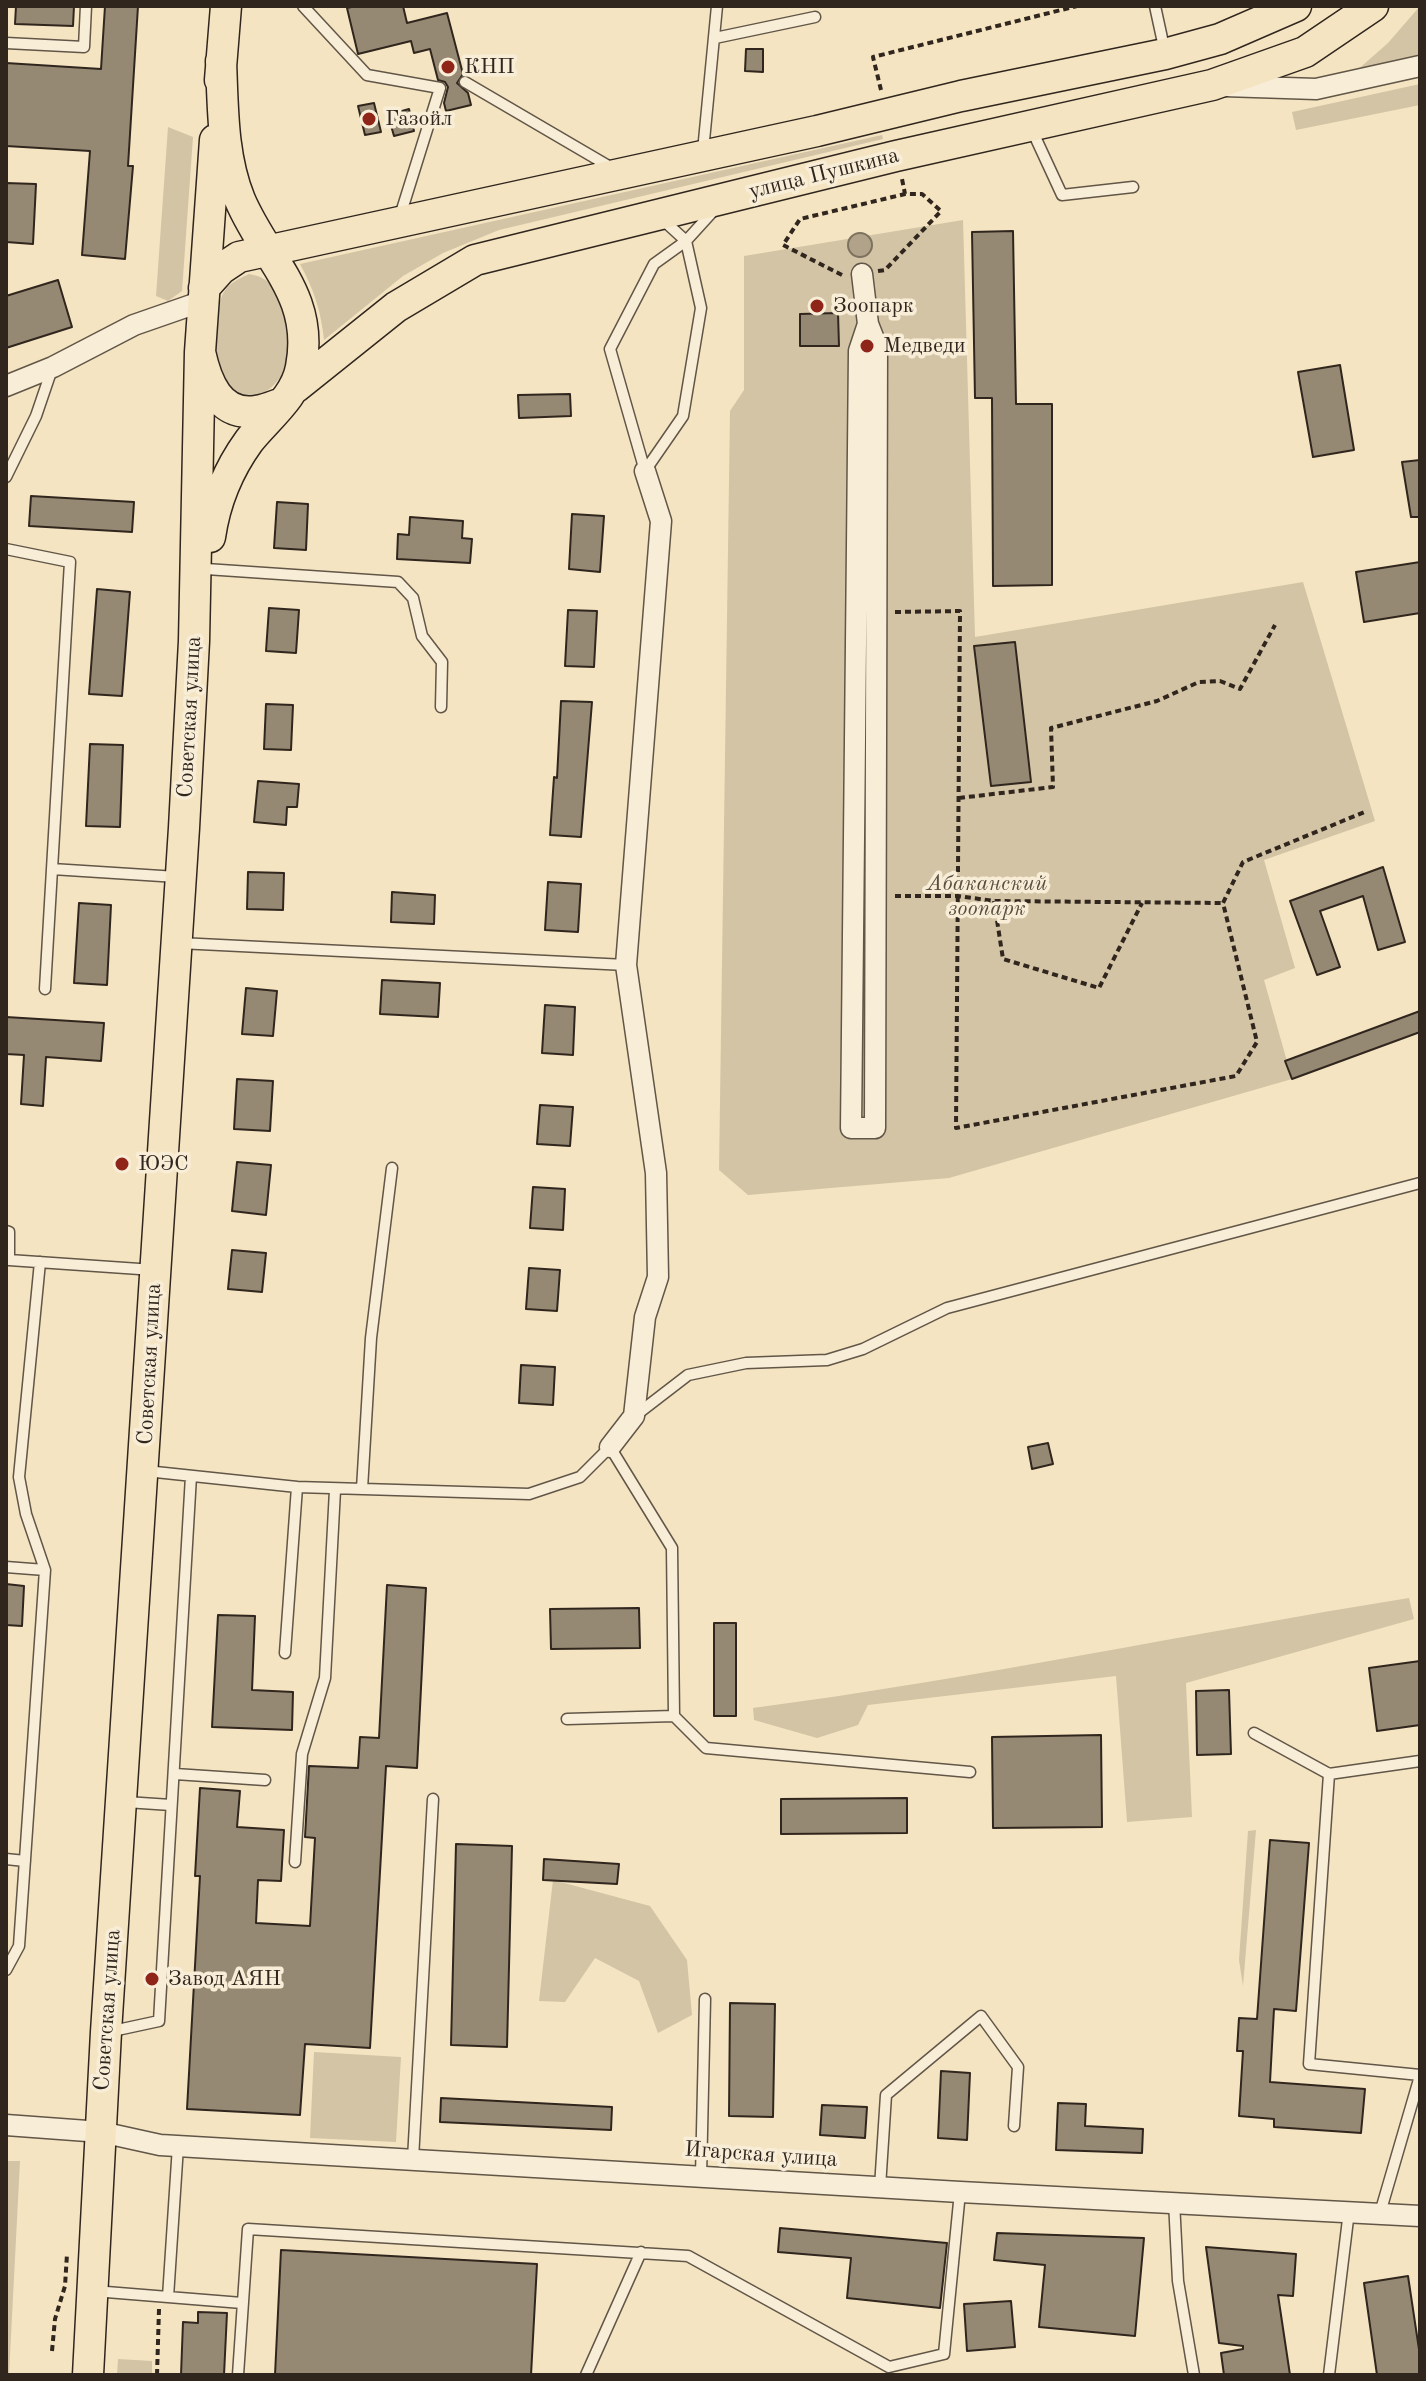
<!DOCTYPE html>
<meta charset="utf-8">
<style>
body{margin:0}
#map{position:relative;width:1426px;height:2381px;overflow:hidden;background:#f4e4c1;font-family:"Old Standard TT",serif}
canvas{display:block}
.frame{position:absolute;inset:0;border:8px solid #30261e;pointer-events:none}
</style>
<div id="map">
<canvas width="1426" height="2381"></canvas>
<div class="frame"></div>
</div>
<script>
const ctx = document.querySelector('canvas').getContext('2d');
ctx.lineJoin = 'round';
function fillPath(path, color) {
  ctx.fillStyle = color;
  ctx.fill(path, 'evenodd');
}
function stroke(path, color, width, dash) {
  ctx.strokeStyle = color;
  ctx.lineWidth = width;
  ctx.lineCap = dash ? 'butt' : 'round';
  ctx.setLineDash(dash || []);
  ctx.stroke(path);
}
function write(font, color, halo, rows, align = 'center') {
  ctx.font = font + ' "Old Standard TT",serif';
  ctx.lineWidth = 7;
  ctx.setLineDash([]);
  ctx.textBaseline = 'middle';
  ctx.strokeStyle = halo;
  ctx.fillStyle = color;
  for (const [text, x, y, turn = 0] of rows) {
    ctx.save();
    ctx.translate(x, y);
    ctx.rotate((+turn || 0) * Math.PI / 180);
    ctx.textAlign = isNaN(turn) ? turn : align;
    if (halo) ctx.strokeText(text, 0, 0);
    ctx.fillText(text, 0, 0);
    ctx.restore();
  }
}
fillPath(new Path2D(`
 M1420,6V56L1355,72L1388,43Z
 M1420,84V105L1296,130L1292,112Z
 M168,127L193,137L182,291L168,301L156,296Z
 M882,135L883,139L499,230L443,253L403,276L324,340C321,311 314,290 300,264Z
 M963,220L975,637L1303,582L1375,821L1264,860L1295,968L1264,980L1292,1079L949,1178L748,1195L719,1170L730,411L744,390V256Z
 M249,274C274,278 279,294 287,316C289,321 293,328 294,333C295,355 278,395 253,395C209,397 209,318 224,292C230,282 239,279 249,274Z
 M1409,1598L1414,1619L1186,1683L1192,1817L1127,1822L1116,1676L868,1705L858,1725L817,1738L754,1720L753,1708C974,1679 1190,1633 1409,1598Z
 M1256,1830L1243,1986L1239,1960L1248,1831Z
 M553,1880L650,1906L687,1960L692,2015L658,2033L639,1981L595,1958L565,2002L539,2001Z
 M314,2052L401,2057L396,2142L310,2138Z
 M6,2161H20L9,2375H6Z
 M118,2359L152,2361V2375H117Z`), '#d3c4a5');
const water = new Path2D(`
 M848 245a12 12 0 1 1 24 0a12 12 0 1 1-24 0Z`);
fillPath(water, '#b1a38a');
stroke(water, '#7d715f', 2);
const building = new Path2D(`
 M16,6H74L73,26L15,24Z
 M105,6H138L128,166H133L125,259L82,255L90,151L6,146V63L101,69Z
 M356,6H403L407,23L447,13L463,74L457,83L468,93L471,105L446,111L444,103L448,87L445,82L438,80L430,49L414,53L411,41L358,54L347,8Z
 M746,49H763V72L745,71Z
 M374,103L381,132L365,135L358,106Z
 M409,109L414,131L394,136L388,115Z
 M6,183L36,184L33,244L6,242Z
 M1013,231L1016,404H1052V585L993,586L992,398H975L972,232Z
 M58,280L72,327L6,348V296Z
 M838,313L839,346H800V314Z
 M1340,365L1354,450L1313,457L1298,372Z
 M570,394L571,416L519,418L518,395Z
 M1420,460V517H1411L1402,462Z
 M31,496L134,502L132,532L29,526Z
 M277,502L308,504L306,550L274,548Z
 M572,514L604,516L600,572L569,569Z
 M410,517L463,521L462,538L472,539L470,563L397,559L398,534L409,535Z
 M1420,562V613L1364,622L1356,572Z
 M97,589L130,592L122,696L89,694Z
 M269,608L299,610L296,653L266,651Z
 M568,610L597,611L594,667L565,666Z
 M1015,642L1031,782L991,786L974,646Z
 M561,701L592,702L581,837L550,835L554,777L557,778Z
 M266,704L293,705L291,750L264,749Z
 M90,744L123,745L120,827L86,826Z
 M258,781L299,784L297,807H287L286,825L254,822Z
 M1383,867L1405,942L1378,950L1363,896L1320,911L1340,967L1317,975L1290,901Z
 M248,872L284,873L283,910L247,909Z
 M548,882L581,884L578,932L545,930Z
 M392,892L435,895L434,924L391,922Z
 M79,903L111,905L107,985L74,983Z
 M382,980L440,983L438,1017L380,1014Z
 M246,988L277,991L273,1036L242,1034Z
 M545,1005L575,1007L573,1055L542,1053Z
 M1420,1011V1032L1292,1079L1285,1061Z
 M6,1017L104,1023L101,1061L46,1057L43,1106L21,1104L24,1055L6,1054Z
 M237,1079L273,1081L270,1131L234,1129Z
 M540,1105L573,1107L570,1146L537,1144Z
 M237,1162L271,1165L266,1215L232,1211Z
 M533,1187L565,1189L563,1230L530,1228Z
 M232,1250L266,1253L262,1292L228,1289Z
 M529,1268L560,1270L557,1311L526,1309Z
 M521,1365L555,1367L553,1405L519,1403Z
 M1048,1443L1053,1464L1032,1469L1028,1447Z
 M6,1584L24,1586L22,1626L6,1625Z
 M387,1585L426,1588L417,1768L386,1766L370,2048L305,2044L300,2115L187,2109L200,1876H195L200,1788L240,1791L237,1827L284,1830L281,1881L258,1880L256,1923L310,1926L315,1838L305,1837L309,1766L358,1768L360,1737L379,1738Z
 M639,1608L640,1648L551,1649L550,1609Z
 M218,1615L255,1616L252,1690L293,1692L292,1730L212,1727Z
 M714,1623H736V1716H714Z
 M1420,1661V1725L1377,1731L1369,1668Z
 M1229,1690L1231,1754L1197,1755L1196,1691Z
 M1101,1735L1102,1827L993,1828L992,1737Z
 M907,1798V1833L781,1834V1799Z
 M1270,1840L1309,1843L1296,2011L1274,2009L1270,2082L1365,2089L1361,2133L1274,2127V2119L1239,2116L1243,2051H1237L1239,2018L1257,2019Z
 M456,1844L512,1846L507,2047L451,2045Z
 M544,1859L619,1864L617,1884L543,1880Z
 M730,2003L775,2004L773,2117L729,2116Z
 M941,2071L970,2073L967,2140L938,2138Z
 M441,2098L612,2107L611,2130L440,2122Z
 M1058,2103L1086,2104L1085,2126L1143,2129L1142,2153L1056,2150Z
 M822,2105L867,2107L865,2138L820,2135Z
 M780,2228L947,2243L940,2308L847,2298L851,2258L778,2252Z
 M997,2233L1144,2238L1135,2336L1039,2327L1045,2265L994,2260Z
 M1206,2247L1296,2254L1293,2296L1278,2295L1290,2375H1224L1221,2353L1243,2349V2346L1219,2343Z
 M281,2250L537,2264L531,2375H275Z
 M1408,2276L1420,2356V2375H1377L1364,2283Z
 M1011,2301L1015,2347L967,2351L964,2304Z
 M198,2312L227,2313L224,2375H181L183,2322L198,2323Z`);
fillPath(building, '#968973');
stroke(building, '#30261e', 2);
const lane = new Path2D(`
 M303,6L367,75L440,88L400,216
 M1155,6L1165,52
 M715,38L815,17
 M6,43L84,47L86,6
 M465,82L612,168
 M1031,128L1062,195L1133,187
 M703,151L717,6
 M645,471L610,349L654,264L686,241L716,208
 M645,471L683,416L701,308L686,241L662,219
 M6,477L36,416L52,369
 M6,549L70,562L52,869L177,877
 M206,569L398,582L413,598L422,636L442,662L441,707
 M179,943L626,965
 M45,989L52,869
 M6,1231L9,1232V1260L154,1270
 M636,1415L688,1375L746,1363L827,1360L863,1349L947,1308L1420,1183
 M146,1471L297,1487L285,1653
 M297,1487L529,1494L580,1477L610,1447L672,1548L674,1716L567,1719
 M362,1489L371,1338L392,1168
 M6,1567L45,1570
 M674,1716L706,1748L970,1772
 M1254,1733L1329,1774
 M1420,1761L1329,1774L1309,2064L1420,2075
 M175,1774L265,1780
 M126,1802L171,1805
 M6,1859L25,1861
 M295,1862L302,1754L325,1678L335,1490
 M6,1970L19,1946L45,1570L26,1514L19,1477L40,1262
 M108,2032L159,2021L191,1476
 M413,2159L433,1799
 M701,2176L705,1999
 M880,2187L886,2095L981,2016L1018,2067L1014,2126
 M1174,2201L1178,2281L1194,2375
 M1380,2213L1420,2076
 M94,2291L242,2303
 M168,2297L178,2146
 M238,2375L248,2229L688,2256L889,2367L944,2354L960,2192
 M586,2375L641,2252
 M1329,2375L1349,2211`);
const street = new Path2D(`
 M1224,86L1316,89L1420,66
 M862,274L868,324L859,351L851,1128H875L877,347L868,324
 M6,386L53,367L134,325L203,301
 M610,1447L634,1416L645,1317L658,1277L656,1173L626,965L661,521L645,471
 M6,2125L101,2132L160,2145L960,2192L1420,2216`);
const primary = new Path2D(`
 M220,80L226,6
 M215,140L200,352C206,380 219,417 256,411C265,410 274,406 282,403
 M204,288L221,269L239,257L817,131L961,96L1165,54L1220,39L1296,6
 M296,387L396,307L475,260L896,156L1212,85L1305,52L1373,6
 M210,537C215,502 228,470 249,441C267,418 296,397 301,367C315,295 266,261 240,200C222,156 223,107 221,61
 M88,2375L106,2032L184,828L194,641L200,352`);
stroke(lane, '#615647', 13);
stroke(street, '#615647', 23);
stroke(primary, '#30261e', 33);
stroke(new Path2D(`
 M881,90L873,57L1077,6
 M878,271L885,270L941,211L922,194H905L902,179
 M842,275L783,245L800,219L905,194
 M895,612L960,611L956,1128L1236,1076L1257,1042L1223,903L1243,862L1367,811
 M959,798L1053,787L1051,728L1157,701L1199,682L1220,681L1240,689L1275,625
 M895,896H958L994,901L1222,903
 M994,901L1003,959L1099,988L1142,903
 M52,2351L55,2319L65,2286L67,2254
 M157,2375L159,2309`), '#30261e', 4, [6, 4]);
stroke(lane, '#f8edd7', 10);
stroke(street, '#f8edd7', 20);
stroke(primary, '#f4e4c1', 30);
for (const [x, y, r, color] of [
 [448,67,8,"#8f2418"],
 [369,119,8,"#8f2418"],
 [817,306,8,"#8f2418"],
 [867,346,8,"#8f2418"],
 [122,1164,8,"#8f2418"],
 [152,1979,8,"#8f2418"]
]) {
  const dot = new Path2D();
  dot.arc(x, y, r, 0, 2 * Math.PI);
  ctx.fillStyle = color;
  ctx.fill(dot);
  stroke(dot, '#f8edd7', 3);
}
write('22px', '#30261e', '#f8edd7', [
 ["КНП",464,67],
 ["Газойл",385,119],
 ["Зоопарк",833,306],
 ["Медведи",883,346],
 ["ЮЭС",138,1164],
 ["Завод АЯН",168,1979]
], 'left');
write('22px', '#30261e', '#f8edd7', [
 ["улица Пушкина",824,174,-14],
 ["Советская улица",190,717,-87],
 ["Советская улица",150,1364,-87],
 ["Советская улица",108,2010,-86],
 ["Игарская улица",761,2155,4]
]);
write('italic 22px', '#594e40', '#f8edd7', [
 ["Абаканский",987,884],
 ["зоопарк",987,909]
]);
</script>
